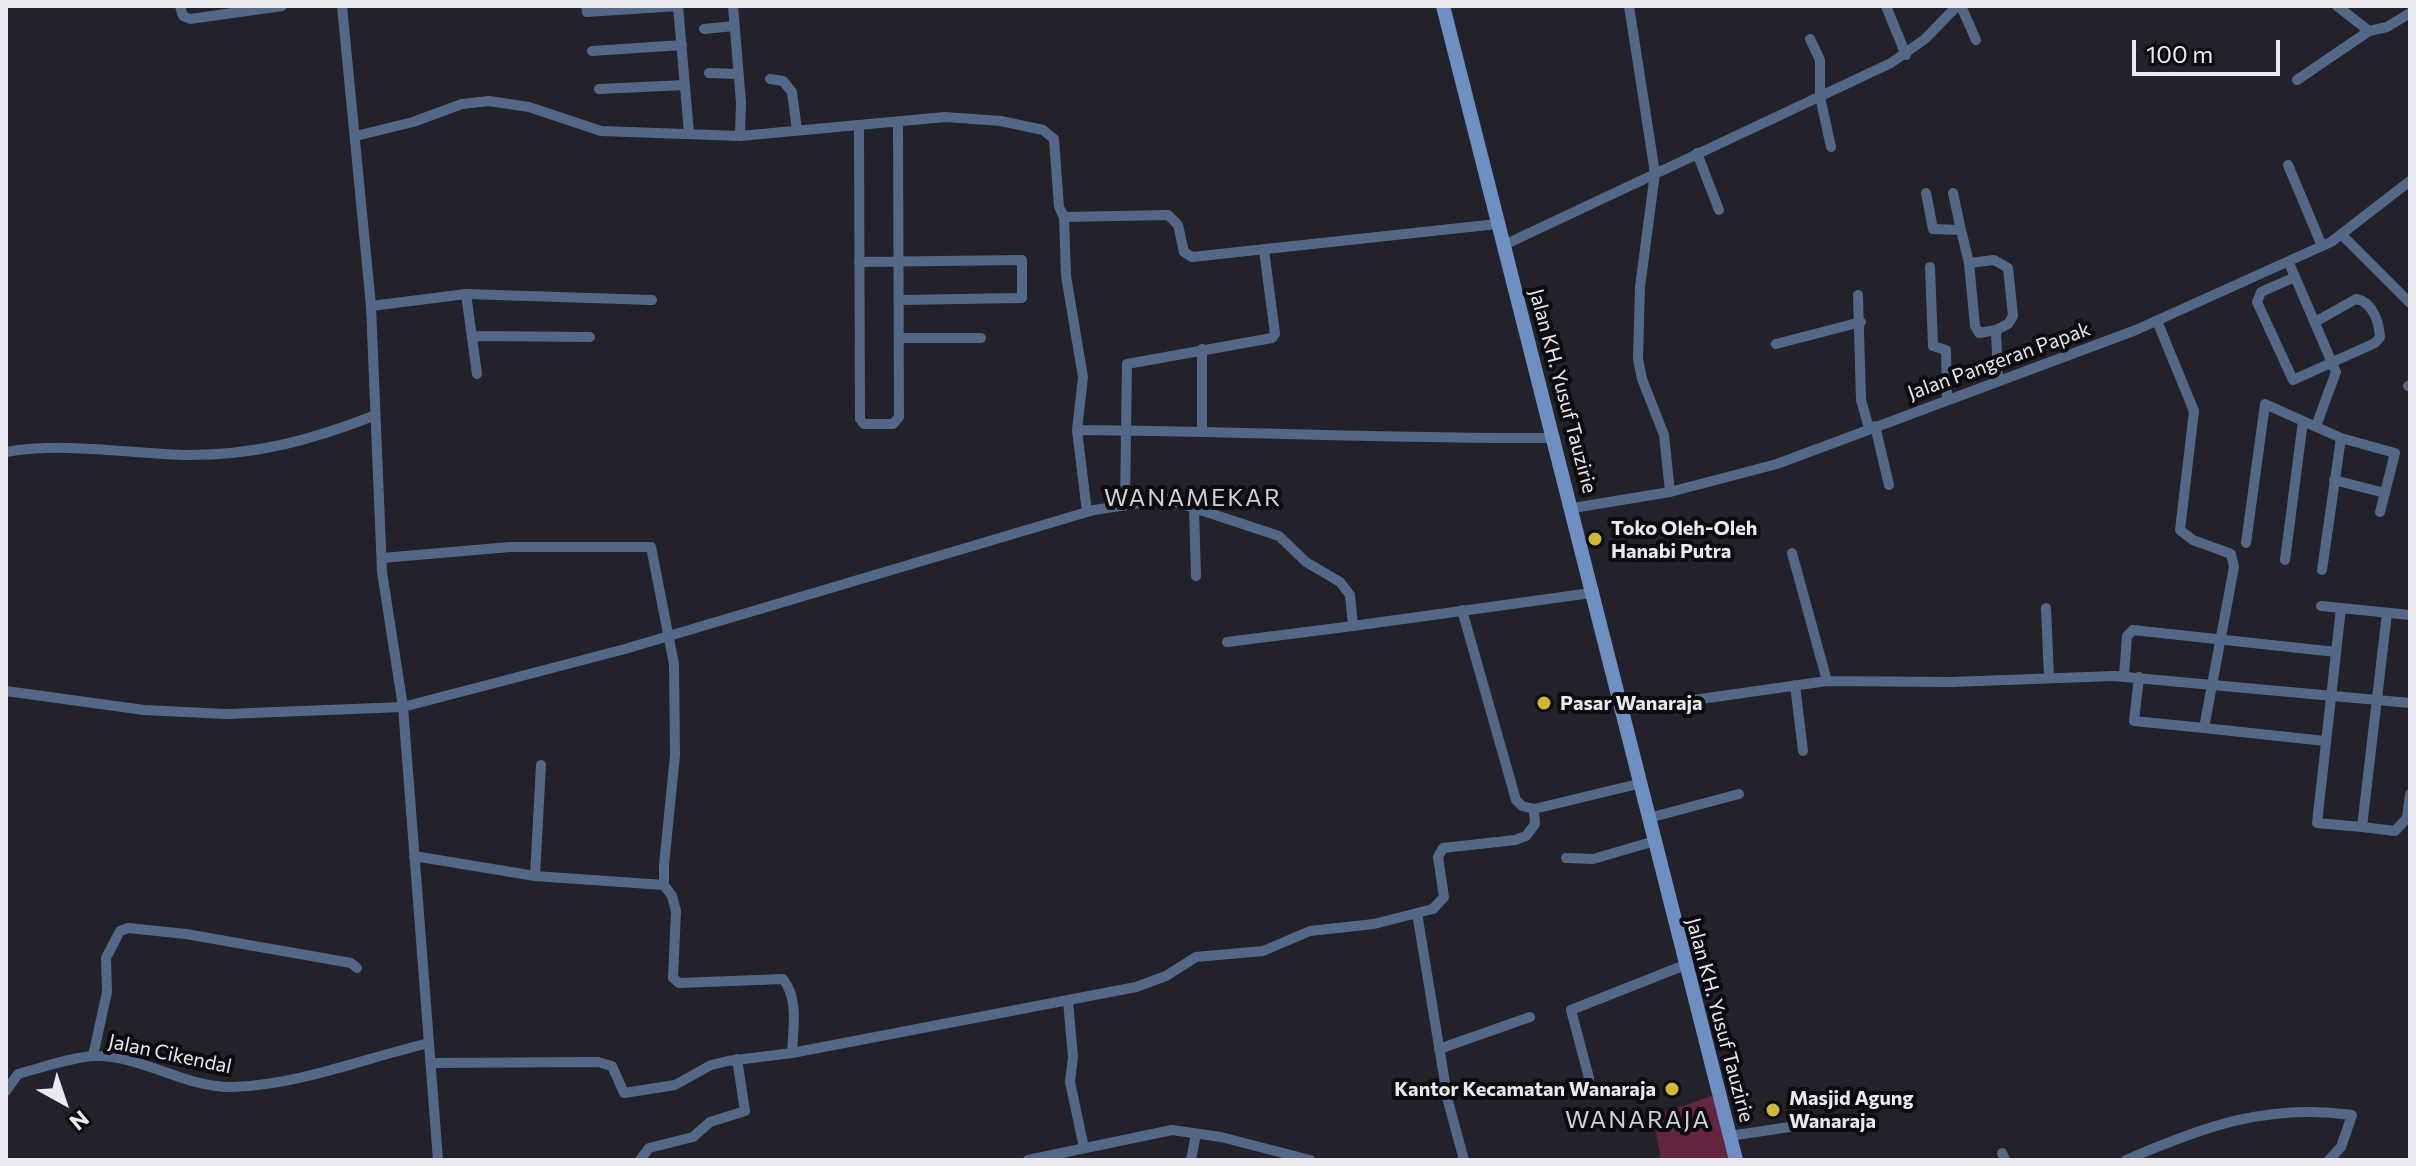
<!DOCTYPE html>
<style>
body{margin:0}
#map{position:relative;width:2416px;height:1166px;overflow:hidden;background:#232129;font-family:Commissioner,sans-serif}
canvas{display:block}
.frame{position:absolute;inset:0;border:8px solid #eae9ef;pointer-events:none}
.north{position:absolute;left:24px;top:1062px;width:80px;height:80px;-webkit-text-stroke:6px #0c0b0f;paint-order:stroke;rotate:140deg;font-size:22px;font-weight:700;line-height:32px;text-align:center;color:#eae9ef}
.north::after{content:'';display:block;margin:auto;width:28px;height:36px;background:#eae9ef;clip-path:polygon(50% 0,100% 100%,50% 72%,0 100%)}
.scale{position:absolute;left:2132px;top:40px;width:148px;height:36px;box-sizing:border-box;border:4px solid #eae9ef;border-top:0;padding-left:10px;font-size:24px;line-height:28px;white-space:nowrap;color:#eae9ef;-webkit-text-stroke:6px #0c0b0f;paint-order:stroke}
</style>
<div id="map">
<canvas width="2416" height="1166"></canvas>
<div class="frame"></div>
<div class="north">N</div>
<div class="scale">100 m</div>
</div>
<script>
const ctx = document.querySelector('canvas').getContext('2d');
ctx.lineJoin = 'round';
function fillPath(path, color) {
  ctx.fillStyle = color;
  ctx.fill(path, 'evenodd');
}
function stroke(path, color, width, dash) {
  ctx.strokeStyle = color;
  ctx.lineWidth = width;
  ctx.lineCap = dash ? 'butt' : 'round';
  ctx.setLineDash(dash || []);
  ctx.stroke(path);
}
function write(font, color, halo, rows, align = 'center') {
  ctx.font = font + ' Commissioner,sans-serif';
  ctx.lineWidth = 8;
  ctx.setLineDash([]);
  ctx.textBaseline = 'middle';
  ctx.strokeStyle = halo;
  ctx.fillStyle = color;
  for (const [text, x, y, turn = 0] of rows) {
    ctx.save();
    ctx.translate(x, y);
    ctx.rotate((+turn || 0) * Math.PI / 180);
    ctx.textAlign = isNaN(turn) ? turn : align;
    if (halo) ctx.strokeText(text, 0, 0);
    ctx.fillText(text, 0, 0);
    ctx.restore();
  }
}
fillPath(new Path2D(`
 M1715,1095L1731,1160H1661L1653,1116Z`), '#64253e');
stroke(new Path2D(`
 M180,6L183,16L190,19L282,6
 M342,6L371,306L382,572L403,707L438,1160
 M586,6L587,12L678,6
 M678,6L689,133
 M733,6L741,102L740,136
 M1629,6L1655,173L1640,287L1638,359L1642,379L1664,435L1670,492
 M1886,6L1906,55
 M1961,6L1976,40
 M2337,6L2369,31
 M704,29L734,26
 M1810,39L1820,60V97L1831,147
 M592,51L682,45
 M709,73L738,74
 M770,79L783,81L792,92L797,130
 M2297,80L2369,31L2387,27L2410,13
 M599,89L685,85
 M859,126L860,419L864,424H893L899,417L898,123
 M356,136L413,122L462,104L489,101L529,107L601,131L740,136L945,117L1001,121L1043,130L1054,139L1059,207L1064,217L1168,215L1178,225L1184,252L1192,257L1497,224
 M1697,153L1719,210
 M2288,165L2322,246
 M1926,193L1933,229L1961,230L1969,263L1975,326L1979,333L1996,330L1998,380
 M1953,193L1961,230
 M1064,217L1066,276L1083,377L1077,430L1087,512
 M2342,235L2410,303
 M1504,245L1891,63L1925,39L1957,6
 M859,262L1022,260V298L899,300
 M1969,263L1994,260L2008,268L2013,316L2008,324L1996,330
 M2289,263L2336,372L2316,426
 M1930,267L1933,346L1946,350L1947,399
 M2295,277L2261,292L2257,302L2293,380L2375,343L2380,337C2379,322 2373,302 2356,299L2315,322
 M466,294L477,374
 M1858,295L1861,400L1869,428
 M371,306L466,294L652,300
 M2157,321L2194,411L2180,530L2193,540L2231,554L2234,567L2204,728L2325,741
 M472,336L590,337
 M899,338H981
 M1776,344L1861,322
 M2408,386L2410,385
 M1875,426L1889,485
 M1077,430C1236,431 1396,439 1555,438
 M1202,431V349
 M6,452C65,442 124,453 183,455C251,456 310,441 373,416
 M2334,480L2385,493
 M1125,504L1127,364L1272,338L1275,334L1264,250
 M1194,508L1196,576
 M1573,508L1670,492L1777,464L2136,330L2331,242L2410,181
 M2246,543L2265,404L2303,421
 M1792,553L1827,681
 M382,558L510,547H651L674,664L675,755L664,865V885L672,896L676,911L673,978L679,983L783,979C799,999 793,1029 792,1053
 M2285,560L2303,421L2341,438
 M2322,570L2341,438L2395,453L2380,512
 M2321,606L2410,615
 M2046,608L2049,678
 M2341,608L2317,823L2362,827L2387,613
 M1227,642L1353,626
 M2124,676L2127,636L2133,630L2336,652
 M2139,677L2134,721L2204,728
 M1795,685L1803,751
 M6,691L144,710L226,714L403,707L625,649L1094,510L1167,499L1279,536L1306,562L1340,582L1350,595L1353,626L1591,593
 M1623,710L1827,681L1952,682L2114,676L2410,703
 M1534,809L1642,783
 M1649,818L1739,794
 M2362,827L2395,831L2407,818L2410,794
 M414,856L535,876L664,885
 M1566,858L1593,859L1655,841
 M535,876L541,765
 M1417,913L1448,1101L1464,1160
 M1068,1001L1073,1057L1070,1082L1084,1148
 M1439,1049L1530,1017
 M93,1056L107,992L106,958L120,931L128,928L186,934L351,963L357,968
 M433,1063L598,1062L612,1066L624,1093L675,1085L711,1065L728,1061L792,1053L1136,987L1166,976L1196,957L1263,951L1310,931L1374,924L1433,909L1444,897L1438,857L1443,848L1515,840L1526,836L1535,824L1534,809L1522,806L1516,800L1462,610
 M1589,1078L1571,1010L1685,965
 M6,1091L18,1074C41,1068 71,1057 95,1056C142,1055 185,1088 232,1087C299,1085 365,1058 429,1043
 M1730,1136L1809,1124
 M2002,1153L2005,1160
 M640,1160L649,1148L693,1137L710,1122L745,1111L737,1059
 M1028,1160L1172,1130L1221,1137L1310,1160
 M1191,1160L1196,1134
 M2126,1160C2202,1127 2267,1103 2352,1115L2341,1147L2329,1160`), '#536887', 10);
stroke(new Path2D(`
 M1443,6L1736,1160`), '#6e8fc1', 14);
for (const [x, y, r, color] of [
 [1595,539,8,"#d0b736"],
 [1544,703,8,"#d0b736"],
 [1672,1089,8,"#d0b736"],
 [1773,1110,8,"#d0b736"]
]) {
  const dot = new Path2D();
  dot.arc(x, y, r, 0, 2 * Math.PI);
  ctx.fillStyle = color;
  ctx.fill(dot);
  stroke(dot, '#0c0b0f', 3);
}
write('20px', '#eae9ef', '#0c0b0f', [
 ["Jalan Pangeran Papak",1999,361,-20],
 ["Jalan KH. Yusuf Tauzirie",1563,391,75],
 ["Jalan KH. Yusuf Tauzirie",1720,1020,75],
 ["Jalan Cikendal",170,1054,12]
]);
write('bold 20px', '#eae9ef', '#0c0b0f', [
 ["Toko Oleh-Oleh",1611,528],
 ["Hanabi Putra",1611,551],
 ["Pasar Wanaraja",1560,703],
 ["Kantor Kecamatan Wanaraja",1656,1089,"right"],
 ["Masjid Agung",1789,1098],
 ["Wanaraja",1789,1121]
], 'left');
ctx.letterSpacing = '2px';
write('24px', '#d1cfda', '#0c0b0f', [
 ["WANAMEKAR",1193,498],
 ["WANARAJA",1638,1120]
]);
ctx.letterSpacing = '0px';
</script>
